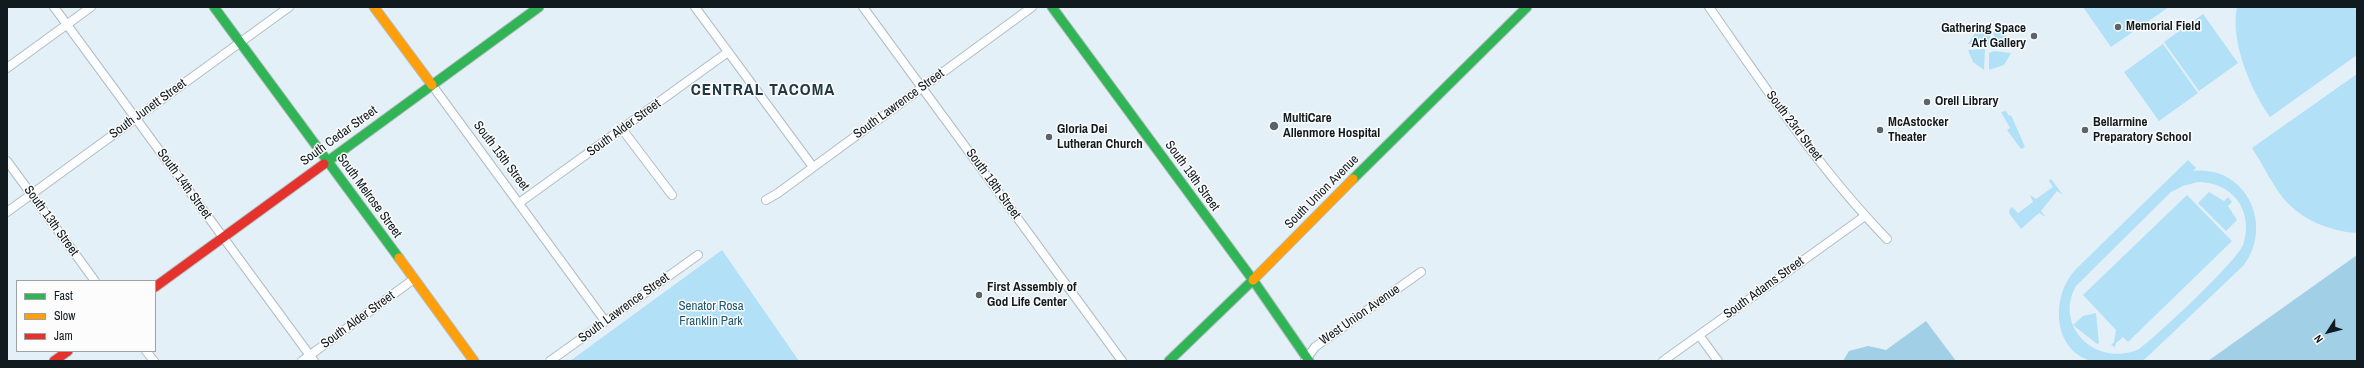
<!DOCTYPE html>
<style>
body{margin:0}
#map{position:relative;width:2364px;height:368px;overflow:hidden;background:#e4f0f7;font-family:"Archivo Narrow",sans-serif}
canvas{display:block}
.frame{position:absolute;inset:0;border:8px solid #101a1f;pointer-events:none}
.legend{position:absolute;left:16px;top:280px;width:140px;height:72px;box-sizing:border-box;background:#fcfcfc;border:1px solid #9ea2a4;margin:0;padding:5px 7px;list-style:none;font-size:12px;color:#101a1f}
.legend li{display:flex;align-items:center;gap:8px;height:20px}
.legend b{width:20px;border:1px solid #9ea2a4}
.north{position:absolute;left:2308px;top:312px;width:40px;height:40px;-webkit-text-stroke:3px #fcfcfc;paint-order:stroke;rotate:234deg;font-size:11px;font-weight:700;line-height:16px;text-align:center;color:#101a1f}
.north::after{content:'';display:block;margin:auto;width:14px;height:18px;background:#101a1f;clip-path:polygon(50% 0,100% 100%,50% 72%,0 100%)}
</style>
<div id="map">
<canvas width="2364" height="368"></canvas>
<div class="frame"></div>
<ul class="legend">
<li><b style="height:5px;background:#30b455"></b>Fast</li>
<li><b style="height:5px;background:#ff9f0a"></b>Slow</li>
<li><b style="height:5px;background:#e5322d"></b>Jam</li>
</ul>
<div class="north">N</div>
</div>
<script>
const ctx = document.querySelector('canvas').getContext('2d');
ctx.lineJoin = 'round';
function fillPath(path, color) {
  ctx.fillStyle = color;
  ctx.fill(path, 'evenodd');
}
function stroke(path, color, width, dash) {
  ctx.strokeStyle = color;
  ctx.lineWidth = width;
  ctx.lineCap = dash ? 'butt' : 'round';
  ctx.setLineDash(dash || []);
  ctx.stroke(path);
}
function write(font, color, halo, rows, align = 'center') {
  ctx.font = font + ' "Archivo Narrow",sans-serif';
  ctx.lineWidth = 3;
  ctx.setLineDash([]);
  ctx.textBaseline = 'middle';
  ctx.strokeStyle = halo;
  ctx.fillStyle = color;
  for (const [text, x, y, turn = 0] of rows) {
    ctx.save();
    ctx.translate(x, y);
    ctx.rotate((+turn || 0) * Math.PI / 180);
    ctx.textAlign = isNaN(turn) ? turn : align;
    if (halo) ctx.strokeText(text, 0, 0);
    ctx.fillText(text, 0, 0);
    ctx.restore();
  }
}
fillPath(new Path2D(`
 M2083,7H2169L2111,47Z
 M2237,7H2354L2357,11V55L2270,117C2250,89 2230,41 2237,7Z
 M2203,14L2238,63L2199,91L2164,42Z
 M1985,27H1990V45L1968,44L1975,33Z
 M1994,27L2005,33L2011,47L1993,48Z
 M2163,44L2198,93L2159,121L2124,72Z
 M1985,49L1984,70L1973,62L1968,50Z
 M1994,51L2011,53L2004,65L1989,70V53Z
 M2357,74V233C2325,231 2293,216 2276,188C2267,175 2261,161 2252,148Z
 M2006,111L2009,116L2011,115L2025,147L2021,149L2007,130L2010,128L2001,112Z
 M2188,160L2196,168L2193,171C2246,165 2274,225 2244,265L2145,359L2141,361C2128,361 2099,365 2088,360C2051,346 2052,294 2076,269ZM2198,182C2214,182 2228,188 2238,201C2247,214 2248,231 2243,245C2236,262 2156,337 2139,349C2097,368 2053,327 2076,286L2171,192L2183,186Z
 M2051,179L2063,195L2057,191L2041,211L2046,217L2039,213L2021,229L2009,213L2010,209L2012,207L2018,213L2033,202L2030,195L2036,199L2053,187L2049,181Z
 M2209,192L2224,201L2228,197L2232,202L2228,206L2237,220L2226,231L2198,203Z
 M2187,195L2232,241L2128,342L2123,337L2116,343L2115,347L2111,345L2114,342L2116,330L2083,295Z
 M722,250L799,361H570Z
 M2096,313L2099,343L2097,344L2073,325L2083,316Z`), '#b2e0f6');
fillPath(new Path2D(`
 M2357,255V361H2208Z
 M1926,321L1956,361H1843L1849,351L1868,346L1886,350Z`), '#a1cfe5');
const street = new Path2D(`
 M54,7L314,361
 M695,7L813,167
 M863,7L1122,361
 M1709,7C1765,87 1819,169 1887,239
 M7,68L91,7
 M432,85L605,321
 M622,129L672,195
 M7,161L95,281
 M766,200L778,193L1032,7
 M519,203L728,52
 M7,212L289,7
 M1699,335L1718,361
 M146,351L154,361
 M302,361L414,279
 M550,361L698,255
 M1305,361L1315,347L1421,272
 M1663,361L1865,216`);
const fast = new Path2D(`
 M214,7L399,258
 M1052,7L1253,280L1309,361
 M324,164L539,7
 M1353,179L1527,7
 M1169,361L1253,280`);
const slow = new Path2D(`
 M374,7L432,85
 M399,258L474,361
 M1253,280L1353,179`);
const jam = new Path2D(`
 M155,287L324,164
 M54,361L68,351`);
stroke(street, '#b2bdc3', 10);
stroke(fast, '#b2bdc3', 11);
stroke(slow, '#b2bdc3', 11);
stroke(jam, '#b2bdc3', 11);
stroke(street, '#fbfdfe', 8);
stroke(fast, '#30b455', 9);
stroke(slow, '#ff9f0a', 9);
stroke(jam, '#e5322d', 9);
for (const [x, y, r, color] of [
 [2118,27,4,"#5a656b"],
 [2034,36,4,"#5a656b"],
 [1927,102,4,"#5a656b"],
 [1274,126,5,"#5a656b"],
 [1880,130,4,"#5a656b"],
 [2085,130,4,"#5a656b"],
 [1049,137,4,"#5a656b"],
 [979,295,4,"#5a656b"]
]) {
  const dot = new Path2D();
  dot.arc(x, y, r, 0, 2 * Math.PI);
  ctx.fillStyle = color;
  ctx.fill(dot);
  stroke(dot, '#fcfcfc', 1.5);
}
write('bold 13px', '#101a1f', '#fcfcfc', [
 ["Memorial Field",2126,27],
 ["Gathering Space",2026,29,"right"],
 ["Art Gallery",2026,44,"right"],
 ["Orell Library",1935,102],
 ["MultiCare",1283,119],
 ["Allenmore Hospital",1283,134],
 ["McAstocker",1888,123],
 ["Theater",1888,138],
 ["Bellarmine",2093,123],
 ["Preparatory School",2093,138],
 ["Gloria Dei",1057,130],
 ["Lutheran Church",1057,145],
 ["First Assembly of",987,288],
 ["God Life Center",987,303]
], 'left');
write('13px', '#101a1f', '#fcfcfc', [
 ["South Lawrence Street",899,104,-36],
 ["South Junett Street",148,109,-36],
 ["South 23rd Street",1794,126,53],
 ["South Alder Street",624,128,-36],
 ["South Cedar Street",339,136,-36],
 ["South 15th Street",501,156,53],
 ["South 19th Street",1192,176,54],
 ["South 14th Street",184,184,54],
 ["South 18th Street",993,184,54],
 ["South Union Avenue",1322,192,-45],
 ["South Melrose Street",369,196,54],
 ["South 13th Street",51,221,54],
 ["South Adams Street",1764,288,-36],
 ["South Lawrence Street",624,308,-36],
 ["West Union Avenue",1360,315,-35],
 ["South Alder Street",358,320,-36]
]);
write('13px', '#1c566f', '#fcfcfc', [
 ["Senator Rosa",711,307],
 ["Franklin Park",711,322]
]);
ctx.letterSpacing = '1px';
write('bold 17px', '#203844', '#fcfcfc', [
 ["CENTRAL TACOMA",763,90]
]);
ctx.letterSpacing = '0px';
</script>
